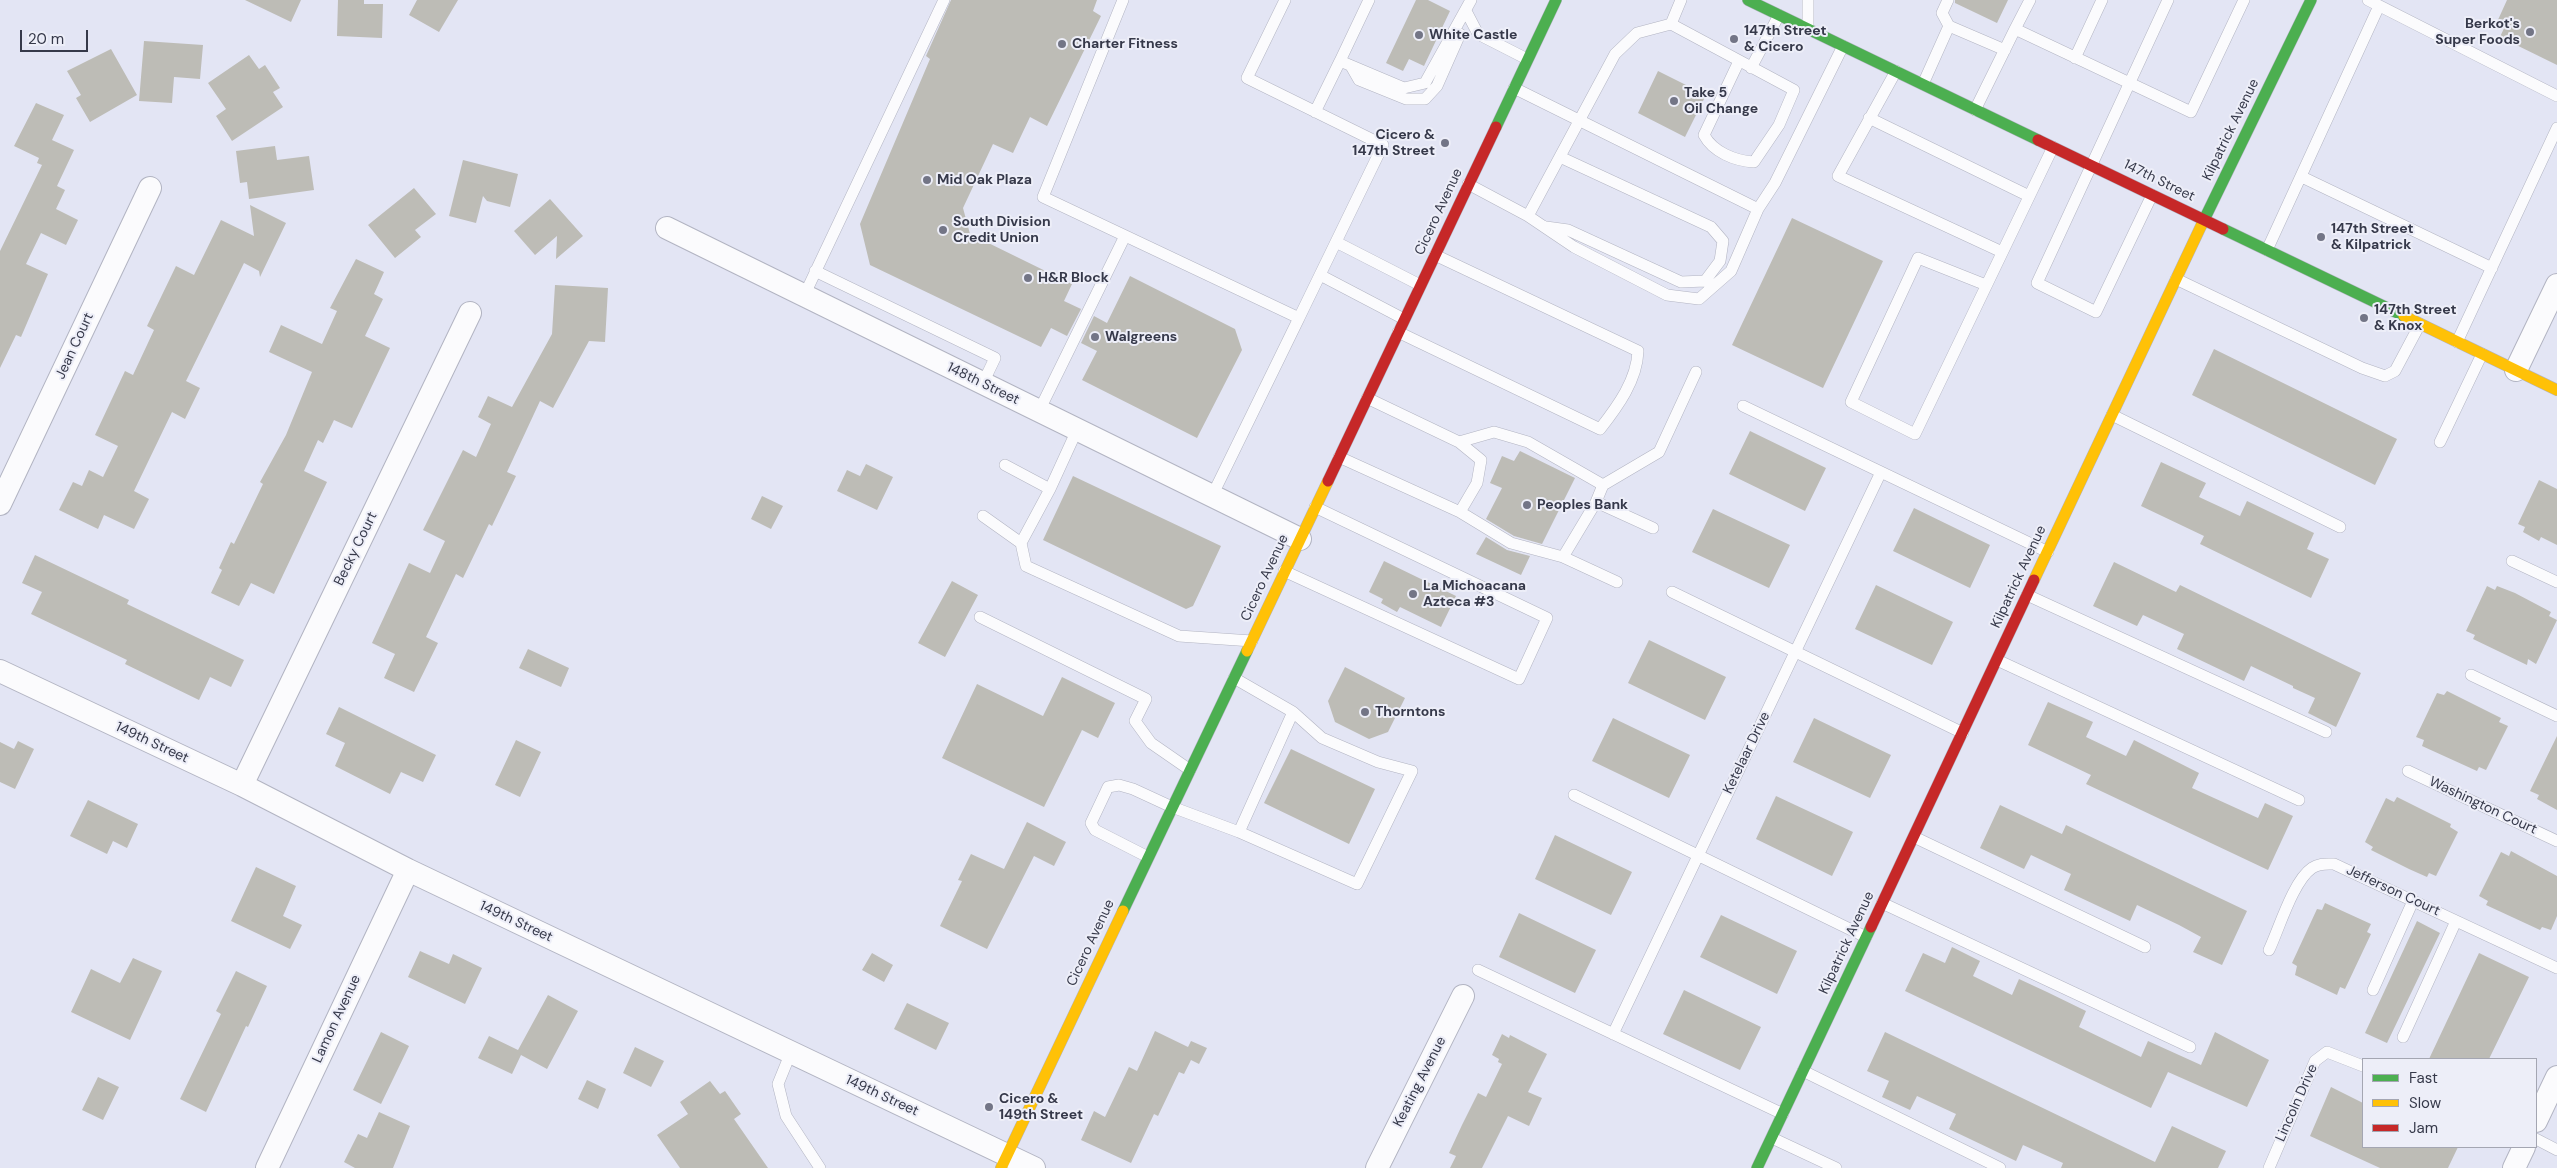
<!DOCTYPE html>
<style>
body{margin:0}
#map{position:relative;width:2557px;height:1168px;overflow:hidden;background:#e3e5f4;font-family:"DM Sans",sans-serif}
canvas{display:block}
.legend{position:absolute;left:2362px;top:1058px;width:175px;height:90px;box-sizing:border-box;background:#edeef8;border:1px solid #a4a6b2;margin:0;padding:6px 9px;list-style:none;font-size:15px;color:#36394a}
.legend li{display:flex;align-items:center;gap:10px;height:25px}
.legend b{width:25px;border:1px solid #a4a6b2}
.scale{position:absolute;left:20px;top:30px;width:68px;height:22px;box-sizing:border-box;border:2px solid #36394a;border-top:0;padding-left:6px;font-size:15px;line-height:18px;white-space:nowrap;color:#36394a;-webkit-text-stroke:4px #edeef8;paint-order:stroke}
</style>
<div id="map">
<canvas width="2557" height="1168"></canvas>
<ul class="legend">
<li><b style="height:6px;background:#4caf50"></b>Fast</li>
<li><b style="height:6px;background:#ffc107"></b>Slow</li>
<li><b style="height:6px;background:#c62828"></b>Jam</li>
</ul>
<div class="scale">20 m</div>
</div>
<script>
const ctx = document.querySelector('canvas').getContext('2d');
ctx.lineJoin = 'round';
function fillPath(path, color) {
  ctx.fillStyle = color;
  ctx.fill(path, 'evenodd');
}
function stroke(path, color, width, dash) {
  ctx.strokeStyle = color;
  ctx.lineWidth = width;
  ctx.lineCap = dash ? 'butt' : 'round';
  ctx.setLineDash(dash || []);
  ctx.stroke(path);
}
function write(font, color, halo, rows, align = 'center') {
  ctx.font = font + ' "DM Sans",sans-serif';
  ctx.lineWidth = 4;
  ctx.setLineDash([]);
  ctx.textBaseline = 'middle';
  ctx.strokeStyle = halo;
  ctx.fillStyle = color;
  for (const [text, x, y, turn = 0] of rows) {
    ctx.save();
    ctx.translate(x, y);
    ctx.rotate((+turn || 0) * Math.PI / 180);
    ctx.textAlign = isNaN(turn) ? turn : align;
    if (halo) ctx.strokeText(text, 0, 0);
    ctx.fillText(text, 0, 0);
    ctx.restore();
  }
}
fillPath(new Path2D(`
 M245,0H301L291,22Z
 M338,0H364V4H383L382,38L337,36Z
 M417,0H458L439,32L409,15Z
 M951,0H1097L1093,11L1101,16L1047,126L1030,117L1013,153L993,144L963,208L970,234L1072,284L1064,301L1081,309L1067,336L1051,328L1041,347L870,265L860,224L930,59L926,56Z
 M1416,0H1428L1450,11L1424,66L1409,59L1403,71L1386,63Z
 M1955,0H2008L1997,23L1955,3Z
 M2507,0H2557V65L2500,37L2505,26L2497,22Z
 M144,41L203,45L200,79L174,77L172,103L139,101Z
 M111,49L137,95L90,122L76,98L81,95L67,71Z
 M249,55L259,69L265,65L280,88L273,92L283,107L232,141L216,116L226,109L208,83Z
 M1658,71L1706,95L1685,137L1638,113Z
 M36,103L64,115L52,140L74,150L57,186L65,190L56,209L78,220L66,245L41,233L26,264L48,274L21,337L16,335L0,368V251L42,165L37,163L39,158L14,146Z
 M275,146L277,160L309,156L314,190L249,199L247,182L240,183L236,151Z
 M463,160L518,174L510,207L487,201L483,196L476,223L449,216Z
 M414,188L436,214L415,230L421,237L395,258L368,225Z
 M550,199L583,236L556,259L557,236L535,255L514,231Z
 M250,205L286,223L260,277L259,271L244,263L186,381L200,388L185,419L172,412L134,491L149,499L134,529L104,515L98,529L59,510L73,482L82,486L89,470L103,477L118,446L95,435L125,371L133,375L154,330L147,326L176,266L194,275L221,220L254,236Z
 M1792,218L1883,261L1823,388L1732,345Z
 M356,259L384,272L374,294L383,299L365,336L390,348L352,428L334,420L323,443L318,440L304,471L327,482L274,594L251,583L239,606L211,593L222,570L219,568L231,542L234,544L263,484L260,482L286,435L312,372L269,352L281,325L322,344L337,311L330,308Z
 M1130,276L1235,329L1242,350L1197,438L1082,380L1097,351L1081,343L1094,316L1107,323Z
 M555,285L608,288L605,342L589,341L553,408L540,401L507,472L516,476L492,526L489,524L463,578L456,574L426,637L438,643L414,692L384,678L395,654L372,643L409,563L430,573L445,541L423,530L463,450L476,457L491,424L478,417L488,396L512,407L552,334Z
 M2214,349L2397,439L2375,485L2192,395Z
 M1750,431L1826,468L1805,511L1729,474Z
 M1520,451L1575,478L1542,544L1514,536L1486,519L1502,488L1490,483L1502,456L1514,461Z
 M2161,462L2206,483L2199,497L2240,516L2247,501L2314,533L2307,549L2329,559L2311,598L2200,544L2204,536L2141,506Z
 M866,464L893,477L877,510L837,491L847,470L860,476Z
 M1073,476L1221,546L1193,606L1186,609L1043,540Z
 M2539,480L2557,489V545L2541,537L2539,541L2523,532L2525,527L2518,524Z
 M762,496L783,506L771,529L751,519Z
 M1914,508L1990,545L1970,588L1893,551Z
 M1713,509L1790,545L1769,588L1692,552Z
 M1486,537L1507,550L1530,556L1521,575L1476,554Z
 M35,555L129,600L127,604L244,660L231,687L210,677L199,700L125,664L127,660L31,614L42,592L22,583Z
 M1384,561L1456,596L1441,627L1400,607L1397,612L1381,603L1383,599L1369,592Z
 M2114,562L2176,592L2180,585L2361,673L2336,727L2308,713L2315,698L2293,688V686L2251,666L2244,681L2177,649L2184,634L2143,615L2137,626L2093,606Z
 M952,581L978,595L945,657L918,643Z
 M1876,585L1953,622L1932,665L1855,629Z
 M2487,586L2495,590L2497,586L2515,593L2551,612L2549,616L2557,620L2536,664L2528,659L2527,665L2473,639L2475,635L2466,631Z
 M1649,640L1726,677L1705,720L1628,683Z
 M528,649L569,668L561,687L519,668Z
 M1345,667L1405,698L1388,732L1369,739L1335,722L1328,701Z
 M1062,677L1115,703L1098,738L1082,730L1044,807L942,758L977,684L1043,716Z
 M2447,691L2501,718L2499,722L2508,726L2486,770L2479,767L2477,771L2422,746L2424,740L2416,737L2437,693L2444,695Z
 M2048,702L2093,722L2086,737L2126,756L2134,740L2199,773L2192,788L2258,818L2265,803L2293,816L2268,870L2086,784L2091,775L2028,745Z
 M339,707L436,755L423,782L401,772L390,794L335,766L345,743L326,734Z
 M1613,718L1690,755L1669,798L1592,761Z
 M1814,718L1891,755L1870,798L1793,762Z
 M2557,736V810L2537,799L2539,795L2530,791Z
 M516,740L541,752L520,797L495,785Z
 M18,741L34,749L15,789L0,782V742L14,749Z
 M1291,749L1375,789L1349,844L1264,803Z
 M1776,796L1853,832L1832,876L1756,839Z
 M2397,797L2451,824L2450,827L2458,832L2436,876L2429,873L2427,877L2409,869L2371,850L2373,847L2365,842L2386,798L2394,802Z
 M88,800L138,824L127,848L113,841L107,854L70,836Z
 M2000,805L2062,834L2066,825L2247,911L2222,965L2193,952L2201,937L2179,925L2137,905L2130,921L2064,890L2071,874L2031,855L2024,869L1980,848Z
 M1027,822L1066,842L1054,866L1034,856L987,949L940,926L962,881L958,880L971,854L1004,869Z
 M1555,835L1632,872L1611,915L1535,879Z
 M2511,851L2557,876V916L2551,930L2542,927L2540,930L2486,905L2488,901L2479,896L2501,852L2509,856Z
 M256,867L296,886L283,916L302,925L290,949L231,921Z
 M2325,903L2371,924L2367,932L2371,934L2345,989L2340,987L2337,995L2295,975L2297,966L2292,963L2317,909L2322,910Z
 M1519,913L1596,950L1575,993L1499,957Z
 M1721,915L1797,951L1777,994L1700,957Z
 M2417,921L2440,933L2387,1043L2365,1033Z
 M1952,947L1980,961L1973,976L2012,995L2019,979L2047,992L2086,1011L2079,1027L2141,1057L2148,1041L2201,1065L2215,1032L2269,1060L2247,1107L2168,1072L2151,1108L1905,991L1923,953L1945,963Z
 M420,951L449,964L453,954L482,968L465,1004L408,977Z
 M872,953L893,965L884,982L862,970Z
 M2479,953L2529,977L2489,1059H2429Z
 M133,958L162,971L130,1040L71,1012L91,969L120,983Z
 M236,971L267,986L248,1027L246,1026L206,1112L180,1099L221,1014L216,1011Z
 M1684,990L1761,1027L1740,1070L1663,1034Z
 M548,995L578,1011L547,1069L521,1055L512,1074L478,1058L489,1036L518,1050Z
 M907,1003L949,1023L936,1050L894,1029Z
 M1155,1031L1188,1047L1191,1041L1207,1048L1199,1064L1191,1060L1184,1074L1179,1072L1158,1116L1154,1114L1131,1163L1081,1140L1094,1111L1105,1117L1129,1067L1137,1071Z
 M381,1032L409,1046L381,1104L353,1090Z
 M1885,1032L2155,1162L2172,1126L2226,1151L2218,1168H2061L2063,1163L2023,1145L2016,1161L1949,1129L1956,1114L1917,1096L1910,1110L1882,1097L1889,1081L1867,1071Z
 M1502,1034L1509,1038L1510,1035L1547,1054L1528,1092L1542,1098L1529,1126L1508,1116L1482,1168H1450L1456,1156L1449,1153L1462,1125L1478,1093L1486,1097L1502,1064L1498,1062L1499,1059L1492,1055Z
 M635,1047L664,1061L651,1087L623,1073Z
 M98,1077L119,1087L103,1120L82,1110Z
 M587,1080L606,1089L598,1109L578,1099Z
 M710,1081L720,1094L725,1091L741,1114L734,1119L768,1168H680L657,1135L688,1114L680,1102Z
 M2331,1087L2363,1103V1147H2458L2448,1168H2380L2310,1136Z
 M379,1112L410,1126L393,1168H355L344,1162L358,1134L367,1138Z`), '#bdbcb6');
const lane = new Path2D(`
 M1123,0L1043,197L1299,318L1212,496
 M1285,0L1247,78L1383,145L1299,318
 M1369,0L1340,61L1404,88L1425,83L1471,0
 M1948,0L1942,13L1949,26L2005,50
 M2368,0L2557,96
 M1466,11L1478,34L1527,59
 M1671,24L1681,0
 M1808,27V0
 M2015,29L2030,0
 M2075,58L2102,0
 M1351,66L1359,80L1406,99H1425L1437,86L1460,34
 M1751,68L1779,15
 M1896,71L1838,176L2002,252
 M1923,84L1949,26
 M1975,110L2015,29L2191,112L2244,0
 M1315,112L1340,61
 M1869,118L2029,196
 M2302,177L2492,268
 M1468,184L1528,216L1574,247L1667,295L1699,299L1731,271L1758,209L1514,88
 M2152,195L2096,312L2037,283L2168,0
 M1758,209L1775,183L1843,46
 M1528,216L1615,54L1637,33L1671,24L1794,90L1779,125L1754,162C1735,161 1713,152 1704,135L1739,61
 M1546,227L1568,230L1681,282L1705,281L1720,261L1723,241L1711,227L1560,157
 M1336,242L1420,285
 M2267,250L2379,6
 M815,271L995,358L983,383
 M1320,275L1404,319
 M2176,279L2362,368L2385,376L2395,371L2420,324
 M1986,285L1918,258L1851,402L1915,434L2053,147
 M804,296L944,0
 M1398,332L1600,429C1618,406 1637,380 1638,351L1435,255
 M2457,342L2557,128
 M1743,406L2048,552
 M1039,411L1125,236
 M2112,415L2340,527
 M1459,442L1494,432L1528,442L1603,485L1596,502L1563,557L1511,543L1460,512
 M2440,442L2482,354
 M1339,457L1460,512L1477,483L1481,460L1459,442L1367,398
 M1005,465L1050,489
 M1603,485L1659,452L1696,372
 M1596,502L1653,528
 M983,516L1021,543L1050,489L1077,430
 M1021,543L1026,566L1179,636L1252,641
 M1563,557L1617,582
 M2512,561L2557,582
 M1284,571L1519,679L1547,618L1315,507
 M1672,592L1963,733
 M2027,595L2326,732
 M980,617L1146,699L1135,721L1151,743L1190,770
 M1997,660L2299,800
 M2471,675L2557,716
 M2408,771L2557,841
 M1574,795L1866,937
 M1239,832L1357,884L1412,771L1378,762L1322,738L1293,712
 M1914,837L2145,947
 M1148,857L1095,830L1091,823L1108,787L1119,785L1133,789L1172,807L1239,832L1293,712L1234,678
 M1882,903L2190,1047
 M2269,950C2279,929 2293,881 2312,868C2319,863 2326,864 2334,864L2557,968
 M1478,970L1783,1114
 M2373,990L2413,901
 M1613,1034L1881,472
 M2403,1037L2456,921
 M791,1052L778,1084L786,1116L820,1168
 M1803,1071L2000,1168
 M1772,1138L1836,1168
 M2536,1139L2557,1150
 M2269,1168L2315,1061L2327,1052L2363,1066`);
const street = new Path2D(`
 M667,228L1300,539
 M2516,370L2557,285
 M0,504L150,188
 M0,671L242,785L408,870L1034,1168
 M242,785L470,313
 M2536,1121L2557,1077
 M267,1168L408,870
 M1377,1168L1463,996
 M2514,1168L2524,1147`);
const fast = new Path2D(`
 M1748,0L2038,140
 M1496,127L1556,0
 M2202,224L2311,0
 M2223,229L2404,316
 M1123,911L1247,651
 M1757,1168L1871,927`);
const slow = new Path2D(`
 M2404,316L2557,390
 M2034,580L2202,224
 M1247,651L1328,481
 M1001,1168L1123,911`);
const jam = new Path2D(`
 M2038,140L2223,229
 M1328,481L1496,127
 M1871,927L2034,580`);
stroke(lane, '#b2b4c2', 12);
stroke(street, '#b2b4c2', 24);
stroke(fast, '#b2b4c2', 12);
stroke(slow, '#b2b4c2', 12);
stroke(jam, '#b2b4c2', 12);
stroke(lane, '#fbfbfd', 11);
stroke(street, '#fbfbfd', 22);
stroke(fast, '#4caf50', 11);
stroke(slow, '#ffc107', 11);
stroke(jam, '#c62828', 11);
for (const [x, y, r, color] of [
 [2530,32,5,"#737586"],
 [1419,35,5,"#737586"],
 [1734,39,5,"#737586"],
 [1062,44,5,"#737586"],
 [1674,101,5,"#737586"],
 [1445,143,5,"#737586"],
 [927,180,5,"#737586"],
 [943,230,5,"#737586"],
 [2321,237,5,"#737586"],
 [1028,278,5,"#737586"],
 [2364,318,5,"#737586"],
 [1095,337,5,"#737586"],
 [1527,505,5,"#737586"],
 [1413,594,5,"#737586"],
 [1365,712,5,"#737586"],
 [989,1107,5,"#737586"]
]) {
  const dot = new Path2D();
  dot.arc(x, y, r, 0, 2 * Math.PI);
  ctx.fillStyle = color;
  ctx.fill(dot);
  stroke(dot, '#edeef8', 2);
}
write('bold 14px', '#36394a', '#edeef8', [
 ["Berkot's",2520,24,"right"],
 ["Super Foods",2520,40,"right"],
 ["147th Street",1744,31],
 ["& Cicero",1744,47],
 ["White Castle",1429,35],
 ["Charter Fitness",1072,44],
 ["Take 5",1684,93],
 ["Oil Change",1684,109],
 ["Cicero &",1435,135,"right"],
 ["147th Street",1435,151,"right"],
 ["Mid Oak Plaza",937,180],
 ["South Division",953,222],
 ["Credit Union",953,238],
 ["147th Street",2331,229],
 ["& Kilpatrick",2331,245],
 ["H&R Block",1038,278],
 ["147th Street",2374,310],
 ["& Knox",2374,326],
 ["Walgreens",1105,337],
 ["Peoples Bank",1537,505],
 ["La Michoacana",1423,586],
 ["Azteca #3",1423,602],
 ["Thorntons",1375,712],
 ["Cicero &",999,1099],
 ["149th Street",999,1115]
], 'left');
write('14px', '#36394a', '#edeef8', [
 ["Kilpatrick Avenue",2231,130,-64],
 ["147th Street",2159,181,26],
 ["Cicero Avenue",1439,212,-65],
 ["Jean Court",75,346,-65],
 ["148th Street",983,384,26],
 ["Becky Court",356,549,-64],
 ["Kilpatrick Avenue",2019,577,-65],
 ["Cicero Avenue",1265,578,-65],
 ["149th Street",152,743,25],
 ["Ketelaar Drive",1747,753,-64],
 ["Washington Court",2483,806,25],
 ["Jefferson Court",2393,891,25],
 ["149th Street",516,922,25],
 ["Cicero Avenue",1091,943,-65],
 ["Kilpatrick Avenue",1847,943,-65],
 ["Lamon Avenue",337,1019,-65],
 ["Keating Avenue",1420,1082,-63],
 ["149th Street",882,1096,25],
 ["Lincoln Drive",2297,1103,-66]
]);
</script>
